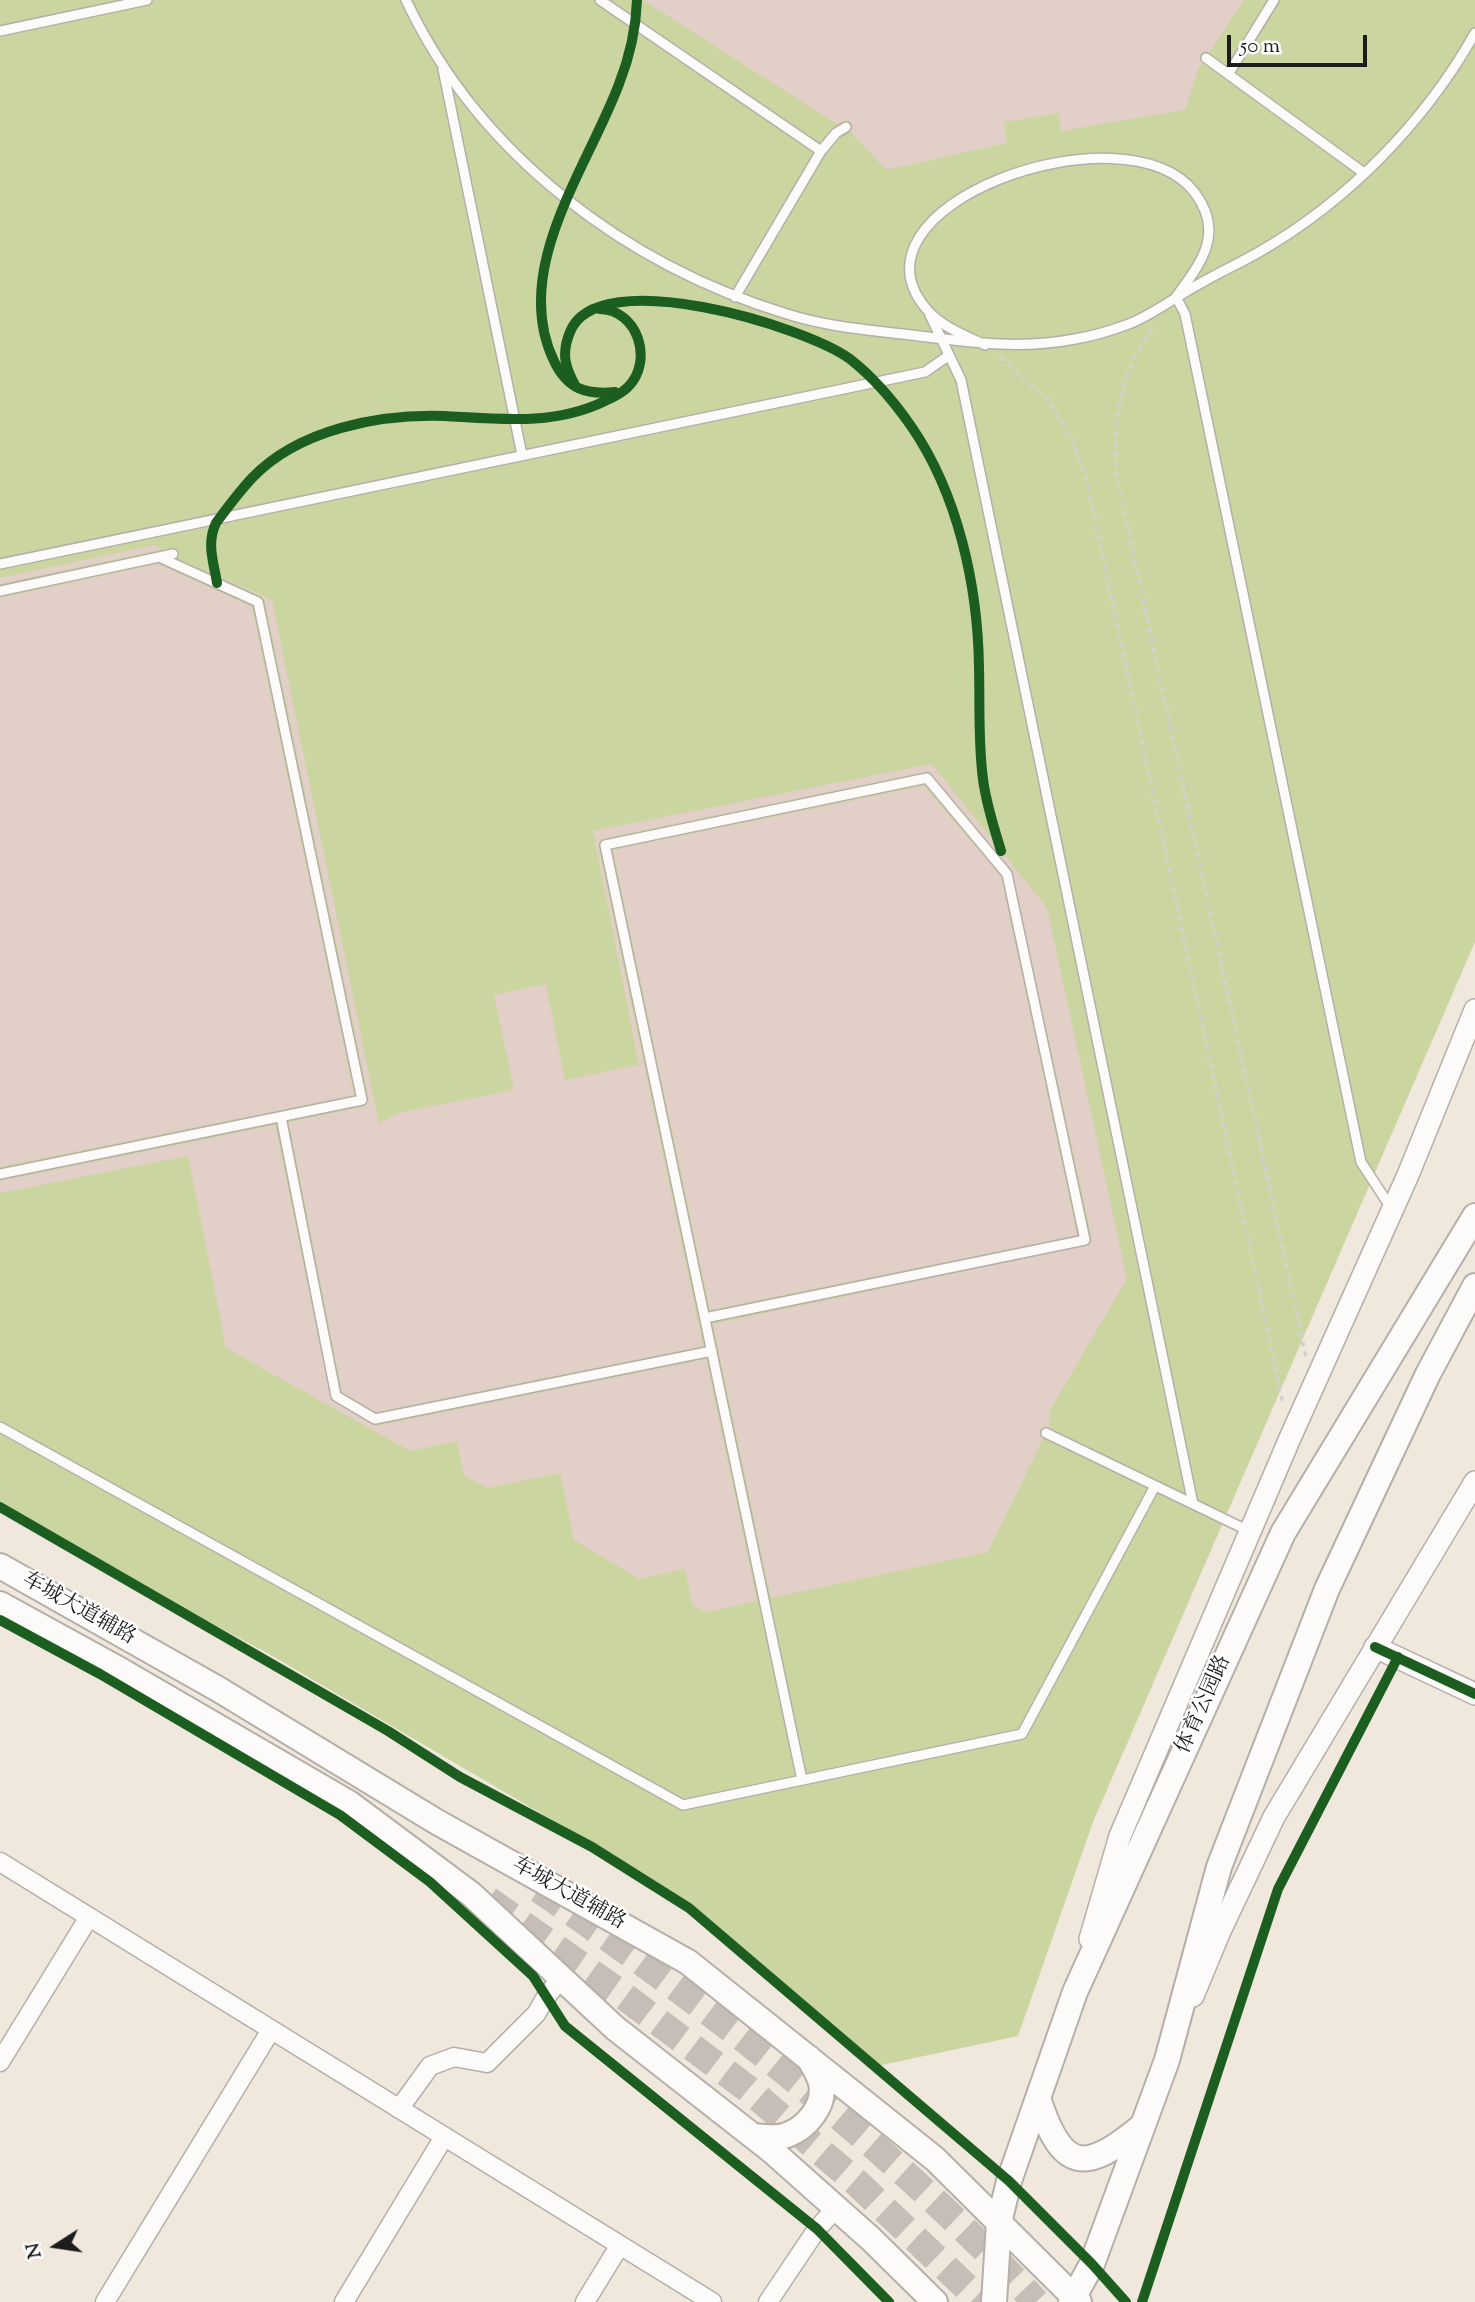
<!DOCTYPE html>
<meta charset="utf-8">
<style>
body{margin:0}
#map{position:relative;width:1475px;height:2302px;overflow:hidden;background:#f0e7dd;font-family:"Sorts Mill Goudy",serif}
canvas{display:block}
.north{position:absolute;left:21px;top:2211px;width:70px;height:70px;-webkit-text-stroke:5px #fff;paint-order:stroke;rotate:258deg;font-size:19px;font-weight:700;line-height:28px;text-align:center;color:#1c1c1c}
.north::after{content:'';display:block;margin:auto;width:24px;height:32px;background:#1c1c1c;clip-path:polygon(50% 0,100% 100%,50% 72%,0 100%)}
.scale{position:absolute;left:1227px;top:35px;width:140px;height:32px;box-sizing:border-box;border:4px solid #1c1c1c;border-top:0;padding-left:9px;font-size:21px;line-height:24px;white-space:nowrap;color:#1c1c1c;-webkit-text-stroke:5px #fff;paint-order:stroke}
</style>
<div id="map">
<canvas width="1475" height="2302"></canvas>
<div class="north">N</div>
<div class="scale">50 m</div>
</div>
<script>
const ctx = document.querySelector('canvas').getContext('2d');
ctx.lineJoin = 'round';
function fillPath(path, color) {
  ctx.fillStyle = color;
  ctx.fill(path, 'evenodd');
}
function stroke(path, color, width, dash) {
  ctx.strokeStyle = color;
  ctx.lineWidth = width;
  ctx.lineCap = dash ? 'butt' : 'round';
  ctx.setLineDash(dash || []);
  ctx.stroke(path);
}
function write(font, color, halo, rows, align = 'center') {
  ctx.font = font + ' "Sorts Mill Goudy","Noto Serif SC",serif';
  ctx.lineWidth = 5;
  ctx.setLineDash([]);
  ctx.textBaseline = 'middle';
  ctx.strokeStyle = halo;
  ctx.fillStyle = color;
  for (const [text, x, y, turn = 0] of rows) {
    ctx.save();
    ctx.translate(x, y);
    ctx.rotate((+turn || 0) * Math.PI / 180);
    ctx.textAlign = isNaN(turn) ? turn : align;
    if (halo) ctx.strokeText(text, 0, 0);
    ctx.fillText(text, 0, 0);
    ctx.restore();
  }
}
fillPath(new Path2D(`
 M0,0H1475V942L1093,1822L1018,2036L877,2066L646,1875L269,1654L0,1510Z`), '#cbd5a0');
fillPath(new Path2D(`
 M643,0H1244L1210,52L1204,51L1200,54L1202,64L1198,70L1185,110L1061,131L1059,113L1004,122L1007,143L886,170L851,132L853,126L850,121L845,120L838,124L829,119Z
 M155,545L163,549L0,584V578Z
 M179,557L272,600L379,1124L398,1113L514,1090L494,995L546,984L565,1080L639,1065L593,831L931,764L945,780L1047,908L1127,1279L1050,1410L1049,1427L1040,1429L1039,1434L1043,1439L988,1552L771,1598L713,1324L1090,1245L1092,1239L1012,870L929,771L601,839L598,846L703,1346L376,1412L342,1392L289,1122L363,1107L369,1099L265,601L261,596Z
 M158,564L252,607L354,1095L0,1167V598Z
 M924,786L1001,877L1077,1235L710,1310L613,850Z
 M275,1125L331,1400L376,1426L706,1359L757,1601L707,1612L693,1606L685,1569L639,1579L574,1540L560,1473L488,1488L464,1476L457,1441L410,1451L226,1348L188,1156L0,1193V1181Z`), '#e2cfc8');
stroke(new Path2D(`
 M539,1889C716,2012 888,2144 1036,2302
 M488,1900L617,1991L748,2089L856,2182L982,2302`), '#c6beb6', 28, [28, 14]);
const service = new Path2D(`
 M406,0C479,155 626,265 787,314C828,327 869,330 911,335C968,342 1018,350 1075,339C1092,336 1110,331 1126,325C1152,316 1176,296 1201,283C1220,272 1240,263 1259,252C1348,201 1425,122 1475,33
 M600,0L821,151
 M0,31L147,0
 M1206,58L1364,173
 M443,69L522,455
 M1229,73L1274,0
 M735,297L821,151L836,133L846,127
 M930,315L961,380L1193,1504
 M985,345C966,336 945,328 930,313C830,207 1127,102 1195,193C1225,233 1201,263 1176,297L1185,314L1361,1162L1391,1208
 M0,564L925,372L948,356
 M0,591L173,554
 M281,1117L336,1396L375,1419L712,1351
 M0,1174L362,1100L258,602L159,557
 M705,1318L1085,1240L1007,874L927,778L605,845L802,1780
 M0,1427L683,1805L1022,1734L1155,1486
 M1046,1433L1249,1531`);
const minor = new Path2D(`
 M0,1862L712,2302
 M0,2062L89,1917
 M399,2109L430,2066L454,2057L487,2063L536,2014L546,1997L561,1978
 M105,2302L271,2030
 M344,2302L444,2137
 M585,2302L620,2245
 M768,2302L817,2229L836,2208`);
const tertiary = new Path2D(`
 M1375,1647L1475,1694
 M1090,1939L1120,1836L1290,1438L1408,1175L1475,1010
 M1193,1996L1220,1931L1274,1817L1475,1482`);
const secondary = new Path2D(`
 M0,1566L218,1689L437,1822L688,1962L935,2159L1079,2302
 M0,1604L122,1671L349,1803L471,1894L615,2028L772,2151L871,2239L935,2302
 M1038,2098C1062,2172 1085,2174 1142,2126
 M754,2136C764,2137 776,2139 787,2135C806,2128 826,2106 821,2083C819,2075 813,2066 809,2058
 M994,2302L999,2223L1009,2181L1075,1992L1283,1533L1475,1216
 M1071,2302L1092,2264L1167,2060L1219,1867L1327,1589L1428,1374L1475,1286`);
stroke(service, '#b5afa9', 12);
stroke(minor, '#b5afa9', 21);
stroke(tertiary, '#b5afa9', 24);
stroke(secondary, '#b5afa9', 28);
stroke(new Path2D(`
 M1152,329C1119,372 1113,425 1117,478L1306,1357
 M1000,357L1050,402L1074,444L1087,482L1283,1404`), '#d3d1ce', 3.5, [5, 5]);
stroke(service, '#fdfbfa', 9);
stroke(minor, '#fdfbfa', 18);
stroke(tertiary, '#fdfbfa', 21);
stroke(secondary, '#fdfbfa', 24);
stroke(new Path2D(`
 M576,387C565,367 561,354 570,332C597,262 807,327 850,359C873,377 895,403 911,426C958,494 978,586 979,668C980,705 978,742 983,779C986,804 994,827 1001,851
 M615,392C586,395 567,389 554,361C510,270 588,167 619,84C630,56 636,29 637,0
 M217,583C214,563 206,544 216,523C227,508 239,492 252,478C299,429 379,414 444,416C499,419 554,426 605,401C612,398 622,393 628,387C654,361 638,309 599,309
 M0,1507L388,1731L460,1777L592,1847L689,1908L1009,2181L1092,2264L1126,2302
 M0,1620L100,1674L340,1815L430,1882L533,1976L565,2026L817,2229L889,2302
 M1375,1647L1475,1694
 M1142,2302L1278,1889L1398,1657`), '#1b5e20', 10);
write('21px', '#1c1c1c', '#fff', [
 ["车城大道辅路",78,1610,29],
 ["体育公园路",1205,1705,-66],
 ["车城大道辅路",568,1895,29]
]);
</script>
